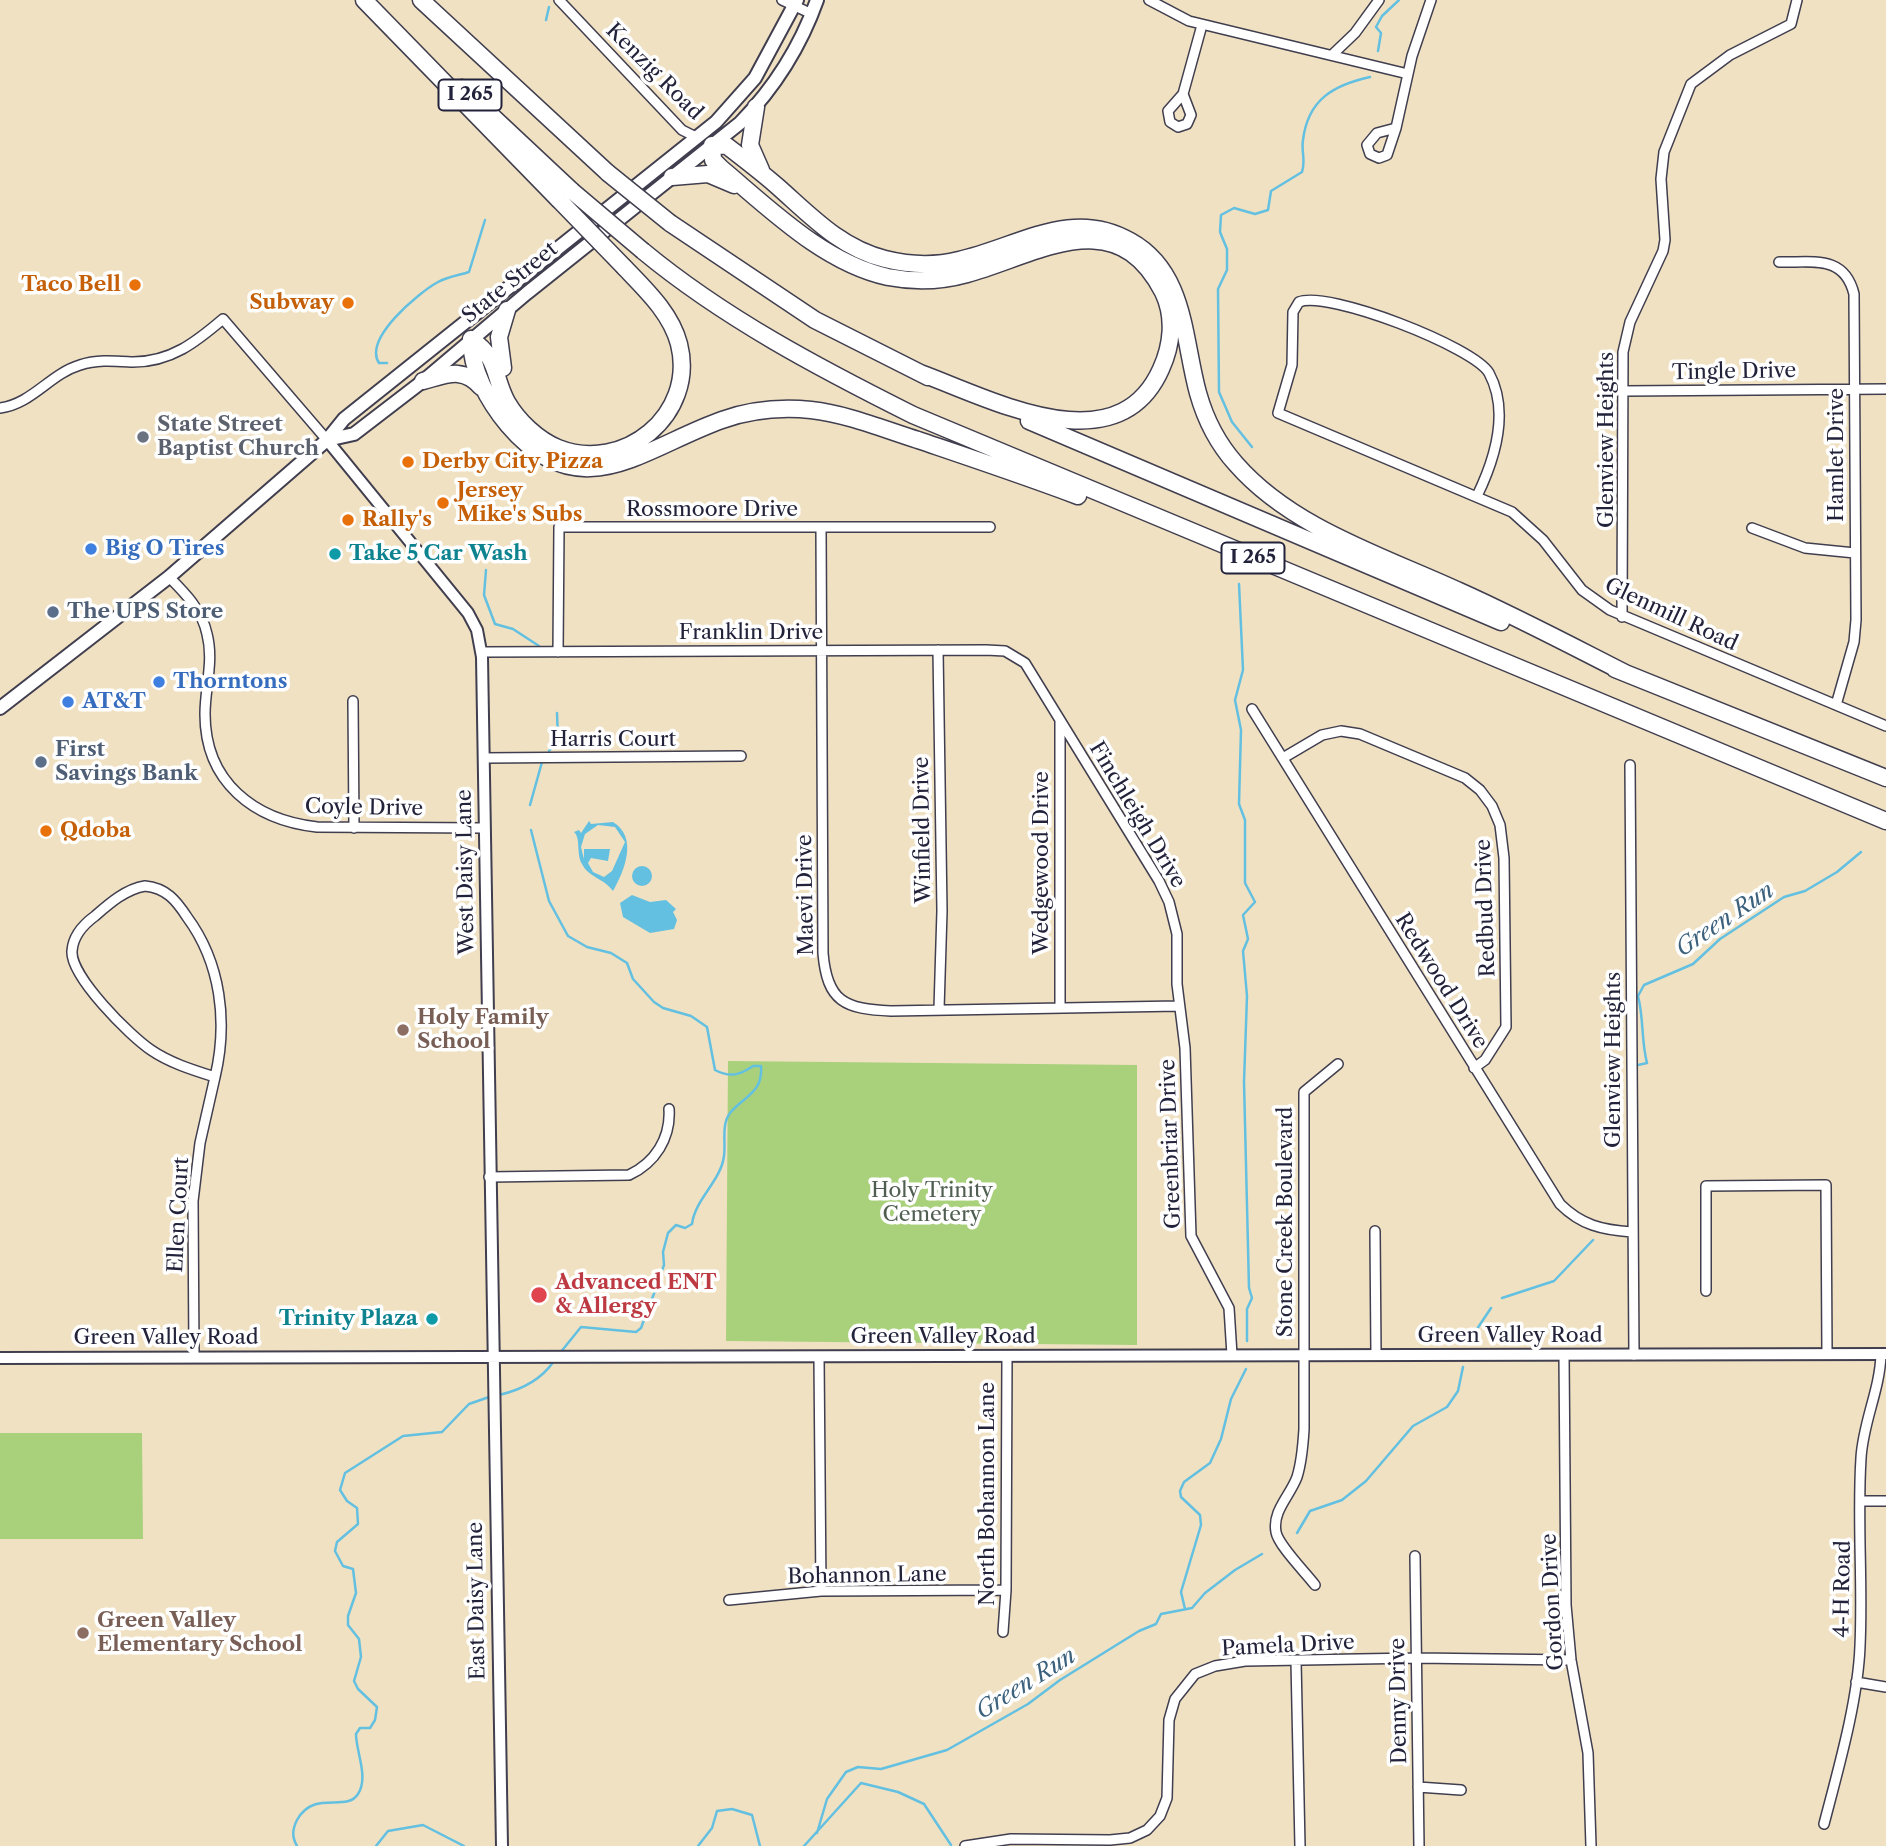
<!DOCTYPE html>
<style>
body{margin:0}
canvas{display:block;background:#f0e1c2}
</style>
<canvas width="1886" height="1846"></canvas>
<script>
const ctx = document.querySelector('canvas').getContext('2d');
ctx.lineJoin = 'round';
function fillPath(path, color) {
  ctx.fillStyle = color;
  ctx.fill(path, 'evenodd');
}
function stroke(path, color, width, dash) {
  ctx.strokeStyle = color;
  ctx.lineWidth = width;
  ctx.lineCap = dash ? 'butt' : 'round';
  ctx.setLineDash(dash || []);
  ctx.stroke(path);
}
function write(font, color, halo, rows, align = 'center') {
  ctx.font = font + ' "Libre Caslon Text",serif';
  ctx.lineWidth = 7;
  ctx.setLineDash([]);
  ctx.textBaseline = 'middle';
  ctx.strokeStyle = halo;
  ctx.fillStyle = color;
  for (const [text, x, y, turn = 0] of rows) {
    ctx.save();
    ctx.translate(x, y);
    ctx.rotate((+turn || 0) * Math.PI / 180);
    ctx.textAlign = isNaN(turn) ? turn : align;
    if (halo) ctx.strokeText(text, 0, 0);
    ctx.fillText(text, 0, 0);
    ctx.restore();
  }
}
fillPath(new Path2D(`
 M728,1061L1137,1065V1345L726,1341Z
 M0,1433H142L143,1539H0Z`), '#a9d17c');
fillPath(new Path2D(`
 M589,821L591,824L613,822C638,837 625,870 613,891C604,878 589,878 582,864C576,854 581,838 574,832L579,830L581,833ZM598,825L615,827L625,842L612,871L604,877L593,872L588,863L591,858L608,861L610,849H584V859L581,847L585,834Z
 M632 876a10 10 0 1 1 20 0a10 10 0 1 1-20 0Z
 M632,895L650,902L666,900L676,909L673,912L677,920L674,929L650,933L623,917L620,903Z`), '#63c0e1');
stroke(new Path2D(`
 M546,20L549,7
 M1378,51L1381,33L1376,27L1382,16L1399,0
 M387,363H379C363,339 418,293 438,282C447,277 460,275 469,272L485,220
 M1252,447L1232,422L1219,392L1218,289L1227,270V249L1220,232L1221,215L1234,208L1255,214L1268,210L1271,191L1302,172C1306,160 1301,152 1303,140C1308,99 1334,85 1370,77
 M486,570L484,595L495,624L513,629L539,646
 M1239,584L1243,670L1235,700L1241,730L1239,804L1245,820V883L1255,902L1243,915L1248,939L1243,951L1247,996L1244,1082L1249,1288L1252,1298L1247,1309V1341
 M549,751L558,740L557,713
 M530,805L542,762
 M531,830L549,901L568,936L587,947L611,953L627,963L633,979L654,1002L663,1008L691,1016L707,1027L715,1070C730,1078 740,1075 753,1066H761C763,1093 744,1096 730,1113C721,1125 726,1142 724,1156C721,1181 695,1199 692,1224L685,1228L676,1225L668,1233L663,1252L664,1265L660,1276
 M1638,1065L1647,1063C1641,1040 1644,1019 1638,996L1644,985L1693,964L1720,939L1784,897L1805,891L1837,872L1861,852
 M1502,1298L1554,1281L1593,1240
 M1467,1344L1491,1308
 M560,1353L581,1327L636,1332L641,1328L658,1283
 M499,1395C521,1390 541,1380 554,1361
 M1297,1533L1310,1511L1342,1500L1366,1481L1413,1426L1447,1407L1458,1391L1463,1367
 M1185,1609L1181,1592L1201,1525L1200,1515L1181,1497L1180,1491L1184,1482L1210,1463L1221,1439L1231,1399L1246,1369
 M817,1833L827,1799L846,1772L858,1767L881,1769L947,1750L1028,1704L1060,1680L1139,1631L1156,1624L1161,1614L1192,1608L1205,1593L1235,1570L1262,1554
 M297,1846C292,1837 292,1830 297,1820C314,1789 346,1813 358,1794C369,1777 356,1752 356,1734L360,1728H370L375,1720L377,1707L358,1689L354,1681L361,1657L359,1639L348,1625V1616L356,1593L353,1569L343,1566L335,1551L337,1542L358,1524L357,1508L347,1501L340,1490L345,1473L403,1436L442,1432L469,1404L492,1396
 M376,1846L388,1831L423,1825L464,1846
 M698,1846L712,1828L717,1811L732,1809L752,1815L760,1846
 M804,1846L861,1783L898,1792L924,1804L951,1845`), '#63c0e1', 2.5);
const minor = new Path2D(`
 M559,0L682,130L696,137
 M782,0L812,14
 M1149,0L1189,21L1408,74
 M1332,55L1355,33L1379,0
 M1183,94L1191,115L1187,124L1178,127L1170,122L1168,111Z
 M1183,94L1202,25
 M1396,128L1412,56L1431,0
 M1396,128L1387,155L1379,158L1370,154L1367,145L1377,133Z
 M1779,262C1812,263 1844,254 1854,294L1856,620L1854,642L1836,705
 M1624,391L1886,389
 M0,408C32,404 50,374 80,365C97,359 116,361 133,362C171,362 196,342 223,319L327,440
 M1477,496C1495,459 1510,412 1489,373C1474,347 1328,290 1299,302L1293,312L1292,365L1278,413L1512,512L1543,540L1582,590L1610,610L1886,726
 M821,528L823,953C827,1002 845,1009 891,1011L1179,1006
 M1752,528L1805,548L1855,553
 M169,577C185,593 202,610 207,634C214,661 205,687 205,714C205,782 254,820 317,827L484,828
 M1622,617L1623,352L1630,322L1663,251L1665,240L1661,179L1664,152L1691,84L1730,55L1791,24L1797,0
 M938,650L942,911L939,1009
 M482,652L986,650L1005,651L1025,663L1159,881L1169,902L1177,934V984L1185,1048L1191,1236L1229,1308L1232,1355
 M558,652L559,527H990
 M353,701L354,828
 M1252,709L1560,1204C1581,1225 1602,1230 1632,1232
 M484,758L741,756
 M1283,758L1322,735L1341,731L1360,734L1465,778L1480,790L1492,806L1500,825L1504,858L1506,1027L1485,1060L1474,1068
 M1630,765L1634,1355
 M145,886C166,888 176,900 187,917C221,963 228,1022 215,1077C193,1070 170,1063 151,1050C130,1036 70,976 72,951C73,936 84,924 95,916C110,903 126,889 145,886Z
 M1060,1006V721
 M489,1177L629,1175C655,1163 671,1138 669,1109
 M1375,1231L1376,1355
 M1706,1291V1186L1826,1185L1827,1354
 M1564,1355L1566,1605L1571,1660L1588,1753L1591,1846
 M194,1356L193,1201L200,1143L215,1077
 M819,1357L821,1591
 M1861,1501H1886
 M1415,1556L1419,1846
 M1315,1585C1306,1573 1278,1545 1276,1532C1272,1511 1290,1496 1297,1477C1302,1461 1303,1446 1304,1429V1092L1338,1064
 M729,1600L821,1591L1006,1590
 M1003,1632L1006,1590L1007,1356
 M1296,1661L1300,1846
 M1856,1682L1886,1687
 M1418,1787L1461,1790
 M1824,1824C1838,1770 1858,1701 1860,1646C1863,1583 1857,1520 1861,1458C1863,1422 1880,1390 1881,1354
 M965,1846L1011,1839L1110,1840L1130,1838L1147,1830L1160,1816L1167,1798L1169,1720L1175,1699L1195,1674L1215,1666L1245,1661L1416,1658L1571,1660`);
const tertiary = new Path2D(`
 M327,440L468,613L477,630L482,657L502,1846
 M0,1358L1886,1354`);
const secondary = new Path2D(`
 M327,440L354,434L423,381L527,293L740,123C775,87 800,48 817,0
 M0,708L169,577L327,440L344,419L716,122L755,78L797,0`);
const motorway = new Path2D(`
 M364,0L559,200
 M421,0L608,173
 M462,88L572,191
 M756,107L750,145L761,170
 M672,177L708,174L734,185
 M670,223L815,320L928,377
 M643,251C724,318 819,368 913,415L1886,821
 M471,339C471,370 488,401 508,425C580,510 643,448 722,420C750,410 781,407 811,410C847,414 883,429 918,440C971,458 1025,476 1078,496
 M471,339C499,358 493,376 507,402C518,421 538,440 558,448C623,474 697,415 679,344C671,313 645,289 624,267
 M503,368L499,337L507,310
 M920,373C989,398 1117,468 1161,369C1172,345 1175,317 1163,292C1116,200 1037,255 967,274C942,281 914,282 888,277C824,263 770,209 721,168L713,160L712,145L727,146C744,159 761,172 777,186C810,215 840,248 885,259C909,265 935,266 959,260C1018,247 1071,207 1130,241C1186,272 1183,339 1198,393C1205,418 1218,444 1236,464C1292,528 1383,556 1459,591C1515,616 1570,645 1625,673
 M423,381C446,375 463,366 481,387
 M1029,421L1501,622
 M1615,669L1886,778`);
stroke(minor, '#413f4f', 12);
stroke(tertiary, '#413f4f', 14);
stroke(secondary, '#413f4f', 16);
stroke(motorway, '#413f4f', 19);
stroke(minor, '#fff', 9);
stroke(tertiary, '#fff', 10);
stroke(secondary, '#fff', 12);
stroke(motorway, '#fff', 16);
const motorwayBridge = new Path2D(`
 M608,173L670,223
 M572,191L643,251
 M559,200L624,267`);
stroke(motorwayBridge, '#413f4f', 19, []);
stroke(motorwayBridge, '#fff', 16);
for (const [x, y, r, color] of [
 [135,285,7,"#e8710a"],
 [348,303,7,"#e8710a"],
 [143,437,7,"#6b7280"],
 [408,462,7,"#e8710a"],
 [443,503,7,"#e8710a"],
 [348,520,7,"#e8710a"],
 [91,549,7,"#3f7fe0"],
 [335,554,7,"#0f9aa8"],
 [53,612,7,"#5c6f8a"],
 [159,682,7,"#3f7fe0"],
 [68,702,7,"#3f7fe0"],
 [41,762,7,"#5c6f8a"],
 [46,831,7,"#e8710a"],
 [403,1030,7,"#8d6e63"],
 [539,1295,9,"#e0444e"],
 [432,1319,7,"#0f9aa8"],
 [83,1633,7,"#8d6e63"]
]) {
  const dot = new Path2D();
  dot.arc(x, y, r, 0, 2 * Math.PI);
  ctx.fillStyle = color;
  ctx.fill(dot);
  stroke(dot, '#fff', 2.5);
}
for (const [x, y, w] of [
 [470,95,63],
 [1253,558,63]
]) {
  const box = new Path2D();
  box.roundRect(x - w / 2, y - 15.5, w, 31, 5);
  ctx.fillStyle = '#fff';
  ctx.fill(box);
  stroke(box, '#22223b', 2);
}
write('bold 19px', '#22223b', null, [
 ["I 265",470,95],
 ["I 265",1253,558]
]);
write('21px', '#22223b', '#fff', [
 ["Kenzig Road",654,72,45],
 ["State Street",510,283,-39],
 ["Tingle Drive",1734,372,-1],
 ["Glenview Heights",1607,440,-90],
 ["Hamlet Drive",1837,455,-90],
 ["Rossmoore Drive",712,510],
 ["Glenmill Road",1671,615,25],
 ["Franklin Drive",751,633],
 ["Harris Court",613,740],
 ["Coyle Drive",364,808,1],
 ["Finchleigh Drive",1137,815,59],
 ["Winfield Drive",923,830,-91],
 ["Wedgewood Drive",1042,863,-90],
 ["West Daisy Lane",466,872,-91],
 ["Maevi Drive",806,895,-91],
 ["Redbud Drive",1486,908,-92],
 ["Redwood Drive",1441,981,58],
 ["Glenview Heights",1614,1060,-90],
 ["Greenbriar Drive",1171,1144,-92],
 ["Ellen Court",179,1215,-87],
 ["Stone Creek Boulevard",1286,1222,-90],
 ["Green Valley Road",1510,1336],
 ["Green Valley Road",943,1337],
 ["Green Valley Road",166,1338],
 ["North Bohannon Lane",988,1494,-90],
 ["Bohannon Lane",867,1576,-1],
 ["4-H Road",1843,1589,-89],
 ["East Daisy Lane",477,1601,-91],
 ["Gordon Drive",1553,1602,-93],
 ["Pamela Drive",1288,1646,-3],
 ["Denny Drive",1399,1701,-91]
]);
write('bold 21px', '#c56008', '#fff', [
 ["Taco Bell",121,285,"right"],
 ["Subway",334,303,"right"],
 ["Derby City Pizza",422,462],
 ["Jersey",457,491],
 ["Mike's Subs",457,515],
 ["Rally's",362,520],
 ["Qdoba",60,831]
], 'left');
write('bold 21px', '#5b616d', '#fff', [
 ["State Street",157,425],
 ["Baptist Church",157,449]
], 'left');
write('bold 21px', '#366cbe', '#fff', [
 ["Big O Tires",105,549],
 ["Thorntons",173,682],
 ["AT&T",82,702]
], 'left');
write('bold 21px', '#0d838f', '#fff', [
 ["Take 5 Car Wash",349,554],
 ["Trinity Plaza",418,1319,"right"]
], 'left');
write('bold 21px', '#4e5e75', '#fff', [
 ["The UPS Store",67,612],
 ["First",55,750],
 ["Savings Bank",55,774]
], 'left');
write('bold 21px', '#785e54', '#fff', [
 ["Holy Family",417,1018],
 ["School",417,1042],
 ["Green Valley",97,1621],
 ["Elementary School",97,1645]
], 'left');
write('21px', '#515f52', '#fff', [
 ["Holy Trinity",932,1191],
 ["Cemetery",932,1215]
]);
write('bold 21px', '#be3a42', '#fff', [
 ["Advanced ENT",555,1283],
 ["& Allergy",555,1307]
], 'left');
write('italic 23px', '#3c617d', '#fff', [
 ["Green Run",1725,920,-34],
 ["Green Run",1026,1684,-32]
]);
</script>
